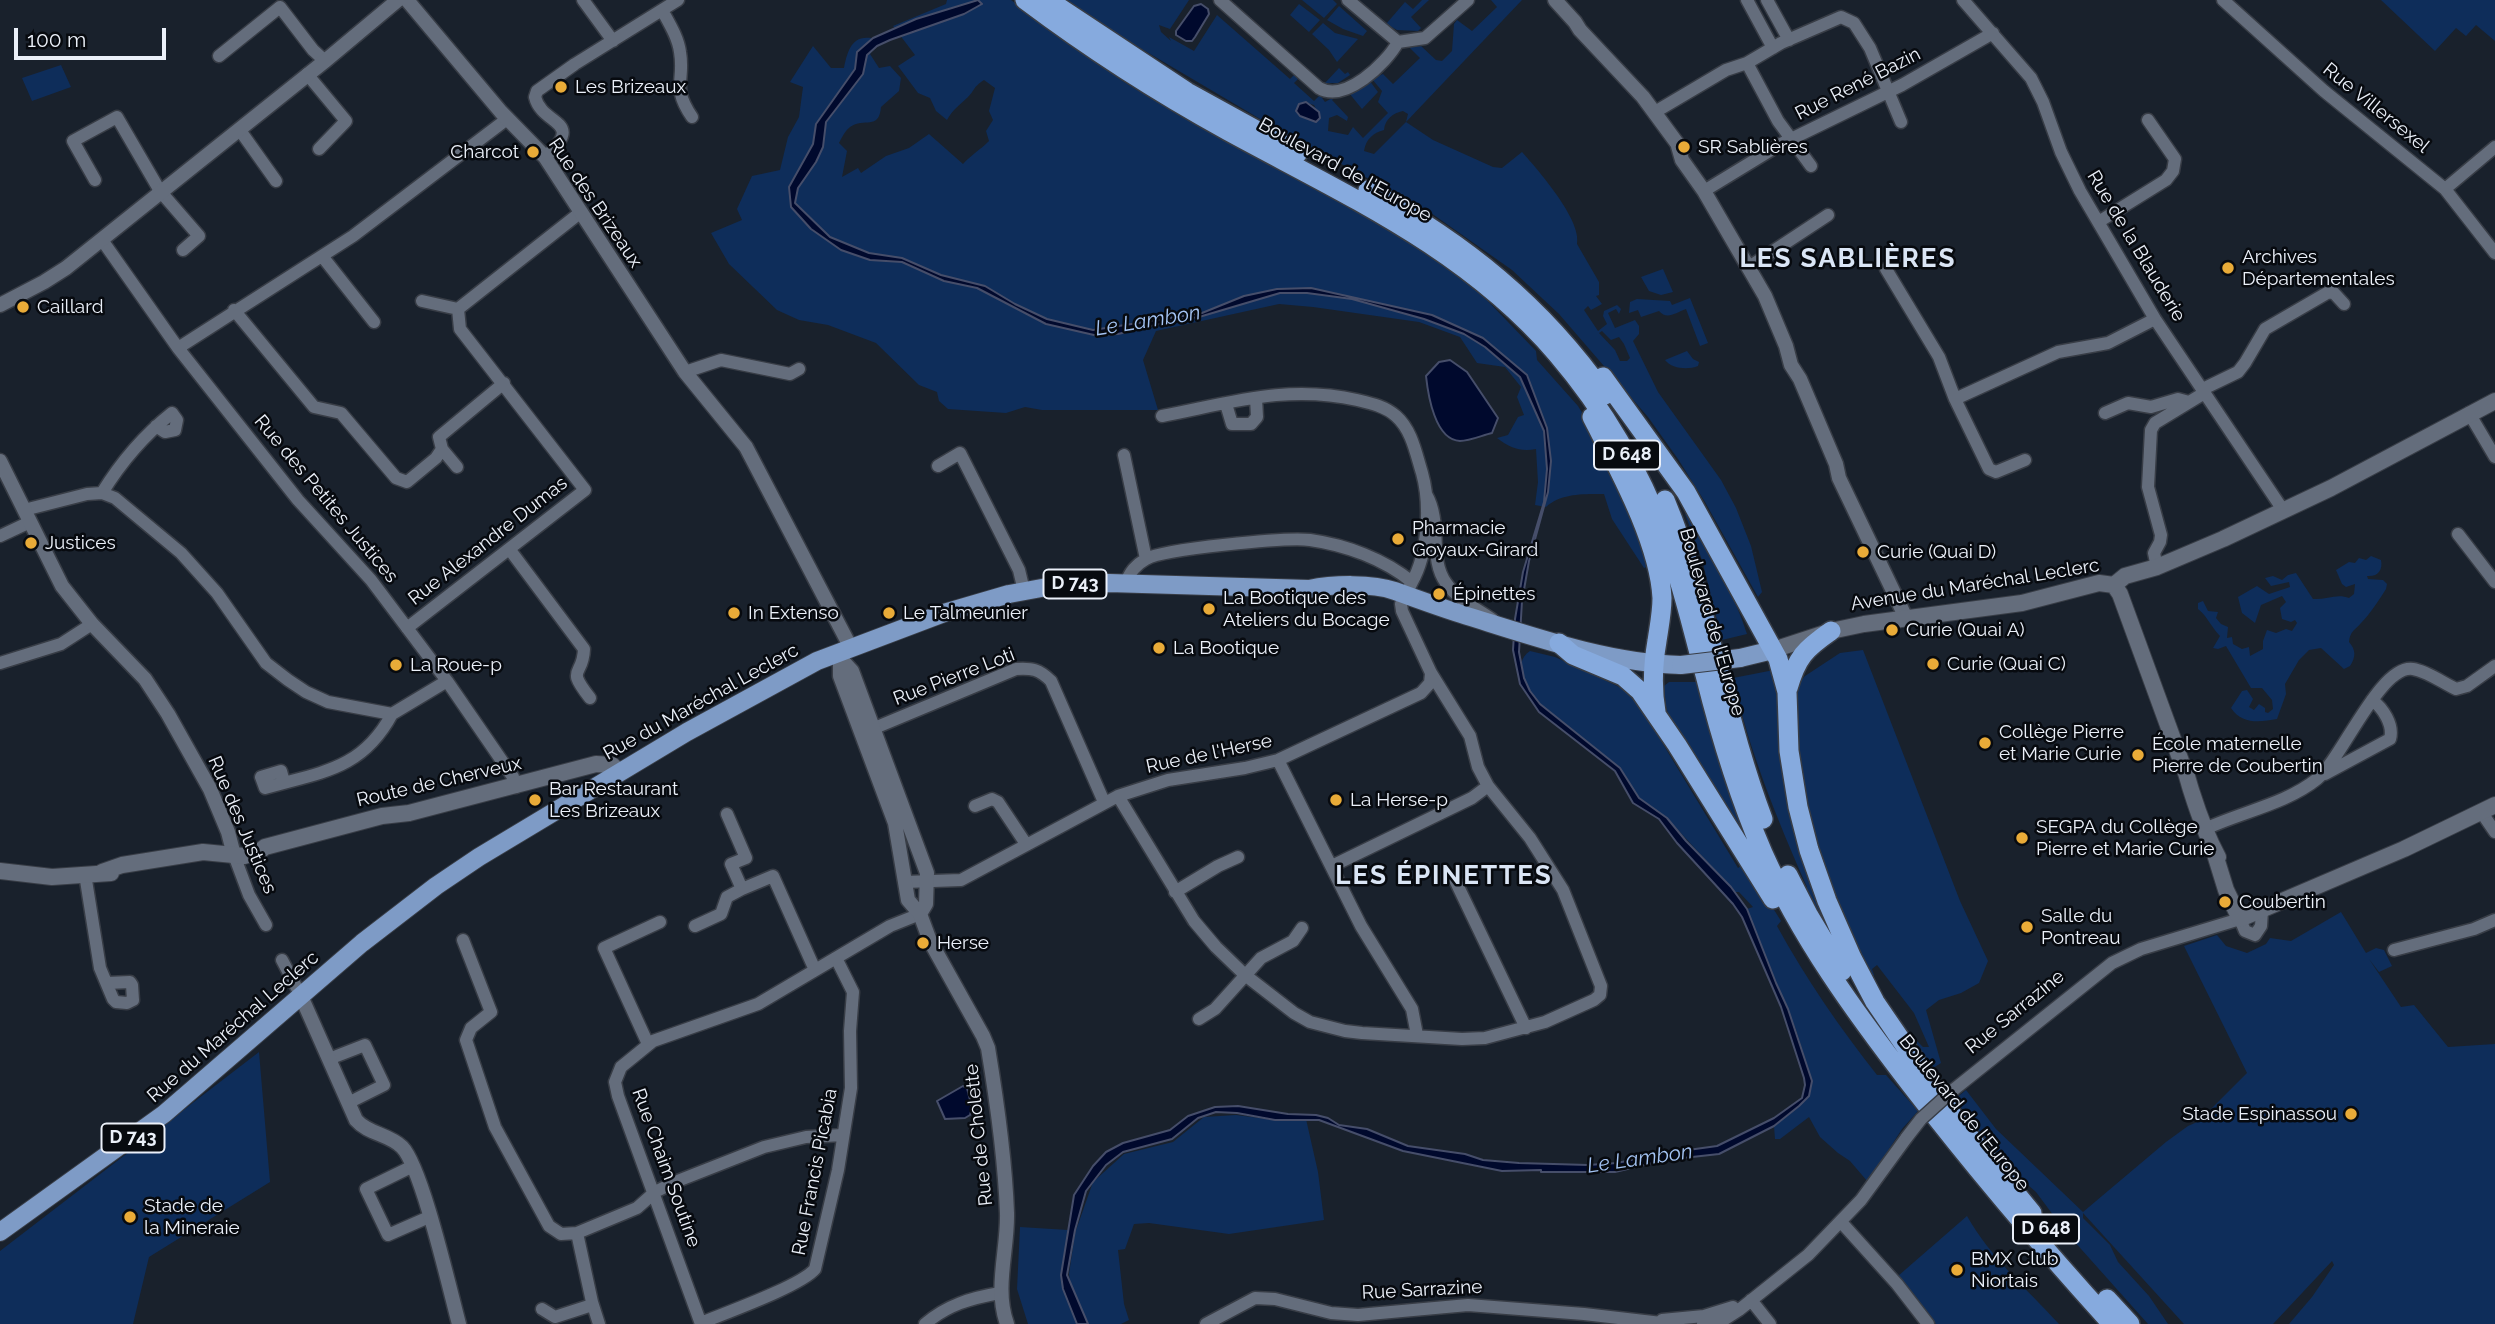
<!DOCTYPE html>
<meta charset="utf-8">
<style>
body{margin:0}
#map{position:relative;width:2495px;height:1324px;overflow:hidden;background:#19212c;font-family:Raleway,sans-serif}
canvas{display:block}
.scale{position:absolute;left:14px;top:28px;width:152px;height:32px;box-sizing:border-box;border:4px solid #ebf0f9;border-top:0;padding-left:9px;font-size:21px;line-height:24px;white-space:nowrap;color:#ebf0f9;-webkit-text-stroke:5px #070a0f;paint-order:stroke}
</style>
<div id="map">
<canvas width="2495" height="1324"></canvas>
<div class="scale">100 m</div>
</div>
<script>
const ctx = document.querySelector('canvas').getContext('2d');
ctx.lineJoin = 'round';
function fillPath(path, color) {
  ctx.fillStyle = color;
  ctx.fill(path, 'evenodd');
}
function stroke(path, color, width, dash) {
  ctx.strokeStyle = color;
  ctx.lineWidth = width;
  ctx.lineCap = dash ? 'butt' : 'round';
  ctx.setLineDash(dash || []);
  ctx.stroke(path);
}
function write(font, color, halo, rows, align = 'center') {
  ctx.font = font + ' Raleway,sans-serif';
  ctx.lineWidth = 5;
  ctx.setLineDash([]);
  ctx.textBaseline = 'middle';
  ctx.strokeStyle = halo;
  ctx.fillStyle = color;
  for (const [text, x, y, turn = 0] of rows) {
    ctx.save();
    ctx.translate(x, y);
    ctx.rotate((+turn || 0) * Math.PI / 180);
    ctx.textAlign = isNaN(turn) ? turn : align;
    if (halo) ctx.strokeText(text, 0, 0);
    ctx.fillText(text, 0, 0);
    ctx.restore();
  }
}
fillPath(new Path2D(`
 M947,0H1011L1124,82L1182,117L1296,177L1424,249L1479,292L1536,351L1537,360L1578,406L1589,424L1601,448L1604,463L1638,532L1649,566L1644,568L1612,519L1604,494C1584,494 1561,493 1546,507L1535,505L1538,482L1536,449C1521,452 1510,448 1497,438L1508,435L1518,417L1524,415L1517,397L1521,387L1505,367L1477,363L1460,337L1419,322L1313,307L1279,304L1156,331L1143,360L1158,410H1042L1025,407L1006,413L948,409L939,401L937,392L919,385L876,343L828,325L799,320L777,310L729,264L711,233L742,220L737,209L752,176L780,170L788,137L799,117L803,87L790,82L813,46L831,68H844C847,53 851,35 871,38L876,45L870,54L879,68L890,66L901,78L899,91L881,107C879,131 864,117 850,127C845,131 842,137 839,143L847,151L842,177L858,168L861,173L886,156L909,148L929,134L963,164C971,155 980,150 989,141L986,131L993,120L989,111L995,88L984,80C973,87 975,90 968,97C959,106 953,109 947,120L936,111L930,98L918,93L898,66L915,55L893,26L946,4Z
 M1067,0H1189L1170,29L1159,25L1161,32L1171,41L1169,37L1194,51L1217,15L1290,79L1294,75L1298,79L1294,83L1314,101L1320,95L1325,102L1336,96L1332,100L1348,117L1347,121L1337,115L1329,118L1328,131L1348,135L1353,127L1363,138L1388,113L1378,102L1382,91L1372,79L1383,74L1393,84L1420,58L1409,47L1421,46L1436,60L1442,61L1452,51L1454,24L1457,20L1472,31L1497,7L1491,0H1522L1406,122L1433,140L1493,167L1502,168L1522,152C1538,170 1582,220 1577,244L1599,282V295L1596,296L1602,304L1591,310L1588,306L1584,310L1598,331L1607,324L1603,316L1604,311L1617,305L1621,309L1619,314L1616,309L1608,313L1615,328L1635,320L1639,326V334L1633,341L1658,392L1721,480L1736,508L1751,546L1762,592L1758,597L1705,502L1678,459L1648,417L1559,314L1512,270L1431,213L1272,126L1162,61L1098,23ZM1303,102L1314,105L1320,118L1316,122L1300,116L1299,104ZM1403,111L1408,114L1406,122L1374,154L1364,151C1366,139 1373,133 1384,130C1385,119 1393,113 1403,111ZM1602,331L1611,340L1619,337L1624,344L1630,358L1627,361H1620L1615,350L1599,333Z
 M1302,0H1333L1337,4L1324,18Z
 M1422,0H1429L1411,17L1421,28L1418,31L1397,30L1386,24L1405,2L1413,9Z
 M2381,0H2495V41L2476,25L2466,36L2456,28L2435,51Z
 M1299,4L1320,20L1309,32L1290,15Z
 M1339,6L1367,31L1363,36L1343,29L1327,20Z
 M1323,23L1335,33L1358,39L1337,62L1329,50L1312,34Z
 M61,65L71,87L32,101L22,78Z
 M1339,68L1345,74L1348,72L1350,75L1338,83H1325Z
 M1369,80L1378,92L1362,109L1349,93Z
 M1663,269L1673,292L1661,295L1649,291L1641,277Z
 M1690,298L1708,343L1700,346L1686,309C1675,313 1667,320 1659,311L1641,317L1638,310L1629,313L1630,302L1637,299L1670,301L1672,305Z
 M1687,351L1693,359L1699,362L1698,366C1688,370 1672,369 1665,360Z
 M1685,514L1689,516C1710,554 1734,592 1747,634L1722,640L1702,560Z
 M2371,556L2381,560C2383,570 2378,577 2367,576L2368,579L2383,580L2387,584L2386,589C2379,600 2370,614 2361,623C2355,630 2350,631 2349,642C2356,650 2356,657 2350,666L2344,669L2321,648L2309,650L2299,660L2285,684L2286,694L2277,719C2261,722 2242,725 2231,708L2242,691L2247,690L2253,699L2249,707L2254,710L2259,704L2265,708V712L2268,713L2273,709L2272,700L2262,688H2251L2226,646L2218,649L2213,648L2220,636C2211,627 2208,617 2198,609V603L2203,601L2208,611L2218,612L2216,618L2221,624L2228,627L2227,638L2232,637L2233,644L2242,649L2249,647L2250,656L2263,649V641L2267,630L2276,633L2286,629L2292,631L2297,623L2295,620L2291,622L2282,619L2280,608L2286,602L2282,596L2261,605L2255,623L2242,613L2238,597L2257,586L2269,594L2290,587L2289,582L2271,586L2265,578L2273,576L2282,580L2288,575L2296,573L2313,599C2326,600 2337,593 2349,598L2354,594L2355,584L2346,587L2342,584L2336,570L2349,562L2355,563L2359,558L2366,560Z
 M1863,650L1960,901L1988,961L1979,983L1961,993L1939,1000L1926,1010L1941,1063L1930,1070L1911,1044L1917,1041L1923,1047H1929L1914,1013L1877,965L1872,969L1874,975L1870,982L1815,853L1793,725L1797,685L1805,676L1840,653Z
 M1530,651L1555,657L1632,693L1738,868L1742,865L1748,868L1781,921L1777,926C1806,979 1840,1028 1877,1075H1886L1918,1111L1902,1129L1868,1182L1850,1161L1838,1153L1820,1137L1809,1117L1780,1139H1775L1774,1126L1809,1096L1812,1081L1796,1030L1750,920L1747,909L1753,907L1739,892H1735L1667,818L1639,798L1620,768L1540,704C1529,690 1510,664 1530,651Z
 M1774,670L1835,943L1804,889L1807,887C1777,819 1749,751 1733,678Z
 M1669,682H1699L1754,854L1671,722L1666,707L1664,686Z
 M2341,912L2366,953L2376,948L2384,950L2392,966L2379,972L2369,959L2401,1007L2414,1005L2448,1047L2495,1044V1324H2289L2312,1297L2334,1265L2332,1261L2273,1324H2184L2083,1213V1218L2110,1245L2118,1262L2149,1296L2168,1324H2148L2065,1231L2036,1192L2012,1171L1985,1142L1955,1099L1966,1090L1996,1129L2083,1212L2166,1142L2188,1126L2204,1119L2211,1109L2247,1073L2184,946L2217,935L2226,946L2247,953L2266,944L2270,938L2291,941Z
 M259,1052L270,1182L149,1257L133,1324H0V1251Z
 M1236,1115L1275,1120L1306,1119L1318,1172L1324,1220L1229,1234L1149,1223L1134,1224L1125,1249L1118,1250L1124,1304L1129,1320L1121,1324H1088L1071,1287L1069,1274L1075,1233L1093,1182L1124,1154L1173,1142L1204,1117Z
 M1967,1216C1990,1257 2028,1290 2059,1324H1936L1898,1276Z
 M1020,1227L1068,1230L1061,1275L1063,1289L1077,1324H1028L1017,1289Z`), '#0e2d5a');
const water = new Path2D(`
 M978,0L982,4L964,14L890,40L877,46L867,55L863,74L826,122L823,147L816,162L798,188L795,203L830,237L869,253L902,258L941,275L985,286L1015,304L1047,319L1093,330L1202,313L1244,296L1277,289L1311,288L1432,315L1483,338L1527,375L1547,428L1551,461L1548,492L1529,561L1522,601L1519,652L1524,678L1530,691L1540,704L1620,768L1639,798L1667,818L1686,841L1731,887L1747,909L1776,983L1788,1009L1812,1081L1809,1096L1799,1106L1774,1126L1719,1154L1665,1160L1615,1172H1541V1170L1502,1171L1403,1151L1319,1120H1275L1237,1113L1216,1112L1198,1118L1172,1139L1123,1152L1106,1165L1086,1191L1075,1230L1067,1275L1088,1324H1077L1063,1289L1061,1275L1074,1195L1093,1166L1106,1152L1123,1143L1170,1130L1188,1116L1215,1107L1238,1106L1288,1114L1316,1115L1328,1118L1339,1125L1367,1129L1408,1146L1465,1154L1483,1160L1519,1163L1588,1165L1617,1163L1659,1154L1717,1146L1774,1118L1802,1098L1805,1085L1804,1078L1781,1007L1742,917L1733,904L1677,843L1659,819L1633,803L1615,771L1539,712L1520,684L1513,650L1515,619L1523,572L1544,502L1547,469L1544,431L1520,377L1485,347L1464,334L1424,319L1352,299L1307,293H1280L1199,317L1176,320L1118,334L1094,335L1046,324L977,288L944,281L902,262L870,260L841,250L811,229L791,207L789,187L813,144L816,124L855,69L857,52L873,38L916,19Z
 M1201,4L1208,9L1209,14L1195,37L1192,41H1186L1176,35V31L1194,6Z
 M1306,102L1319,112L1320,118L1316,122L1300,116L1296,111L1299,104Z
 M1450,360L1467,372L1498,418L1492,433C1483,435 1470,441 1460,441C1435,440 1428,395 1426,376L1439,362Z
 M963,1086L967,1088L972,1108L970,1115L965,1118L945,1119L937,1101Z`);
fillPath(water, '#00092d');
stroke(water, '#464e6a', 2);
const minor = new Path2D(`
 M583,0L613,41
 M1220,0L1319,88C1345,103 1386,64 1398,42L1425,38L1468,0
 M1348,0L1398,42
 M1747,0L1773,48
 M1767,0L1789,40
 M1963,0L2031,78L2043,102L2061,152L2080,191L2155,319L2283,510
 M2223,0L2324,91L2445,189L2495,253
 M662,10C669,23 678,37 680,52C685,81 671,86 692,117
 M219,56L280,7L313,50L325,61
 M1747,63L1778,121L1811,166
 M307,74L346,121L319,149
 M1655,112L1726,70L1747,63L1781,43L1841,17L1854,23L1870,48L1901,122
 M239,129L276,181
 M545,157C587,120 542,126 535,97L537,91L575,64L678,0
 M95,180L73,141L117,117L160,191L199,236L183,250
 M2445,189L2495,147
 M1704,191L1781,144L1902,85L1993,33
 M2100,221L2166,180L2173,171L2175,159L2148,120
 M102,240L178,348L298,500L371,580L447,681L513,777L516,787
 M322,256L374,322
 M1749,267L1828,215
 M1886,269L1939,357L1955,399L1989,469L1996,472L2025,460
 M458,309L581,212
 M234,310L314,407L341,413L396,478L407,482L436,458L442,449L439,437L504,383
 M178,348L353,236L507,119
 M685,372L721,360L790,374L799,369
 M1955,399L2058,352L2108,343L2155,319
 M1226,404L1232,424H1251L1257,417L1256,398
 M2105,413L2128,403L2151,407L2178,399L2189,402
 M2469,413L2495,457
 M1162,416C1230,403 1287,384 1357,400C1370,403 1385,406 1396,416C1412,430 1416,454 1422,473C1431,505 1428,554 1412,582
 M442,449L457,467
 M1124,455L1146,559
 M938,466L960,453L1019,570L1024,591
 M102,493C121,462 143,436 172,413L177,420L175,430L165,432L156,426
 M1426,494C1443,524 1428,558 1446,583C1457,599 1477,609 1493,620
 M24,510L87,494L102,493L115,498L181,553L217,593L266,663L288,680L306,692L328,702L392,714L447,681
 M2458,534L2495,582
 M0,536L30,522
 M510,550L584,649C583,678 565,666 590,698
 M2157,567L2154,553L2160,542L2161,535L2148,487L2151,430L2155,423L2201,395L2207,387L2238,372L2245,363L2265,329L2327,293L2333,292L2344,304
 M407,628L585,490L460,329L458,309L422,301
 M0,663L61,644L92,624
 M865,732L1016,669C1032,668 1039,669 1051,681L1104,802
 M1278,760L1361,926L1412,1009L1417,1035
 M2325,774L2390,739C2394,725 2383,708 2372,700
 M284,782L281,771L261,777L265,788C321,772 362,770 392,714
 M1118,796L1194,921L1216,947L1245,975L1294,1013L1310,1022L1345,1031L1362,1033L1462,1039L1485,1038L1545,1022L1594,1000L1600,995L1601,986L1563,890L1530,838L1488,786L1478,767L1470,736L1431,673L1402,611L1401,604L1412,582C1384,559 1346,545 1310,540C1287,537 1163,549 1146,559C1137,564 1128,573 1127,583
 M975,806L992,799L998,802L1026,844
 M2482,813L2495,832
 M727,814L746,858L731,864L742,889L773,876L815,970
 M2205,829C2241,812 2286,804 2317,779C2342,759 2380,664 2413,669C2427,671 2443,683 2456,689L2467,686L2495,666
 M234,855L249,895L266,925
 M1332,866L1472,798L1488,786
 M85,874L100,968L113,999L116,1002L127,1003L133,1000L132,985L130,982L107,983
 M1454,878L1526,1028
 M905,882L961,880L1118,796L1168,780L1245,768L1278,760L1421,693L1430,683L1431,673
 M1175,892L1218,866L1238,857
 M695,926L721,914L727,897L742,889
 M463,940L491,1012L471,1028L466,1040L495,1127L549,1226L561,1234L577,1233L592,1302L599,1324
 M2394,950L2474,929L2495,920
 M282,960L301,996
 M1199,1019L1215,1009L1261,958L1293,941L1302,928
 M648,1044L604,948L660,922
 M329,1059L365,1045L384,1085L348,1103
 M1952,1091L2112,963L2141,949L2240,919L2245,931L2255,935L2261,926L2262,911
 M413,1166L366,1189L388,1235L429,1217
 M1841,1222L1897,1284L1928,1324
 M577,1233L637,1208L655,1192L675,1182L764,1147L806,1137L843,1135
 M1751,1300L1770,1324
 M542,1309L555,1317L592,1305
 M1662,1320L1704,1316L1733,1307
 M701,1323C725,1313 801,1286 815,1269L838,1170L851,1088L850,1031L853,992L836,958
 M701,1324L618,1096L615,1082L621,1067L653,1041L758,1004L890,926L920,914
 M925,1324C947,1305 971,1298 1000,1293
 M1206,1324L1255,1298L1275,1299L1331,1313L1358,1315L1468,1305L1584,1314L1670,1324
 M1703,1324L1725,1319L1739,1310L1808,1255L1861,1200L1907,1137`);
const tertiary = new Path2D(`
 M407,0L501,112L545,157L685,372L746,447L851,648
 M1555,0L1575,22L1580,30L1643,97L1682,150
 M1678,146L1682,160L1704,191L1765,296L1786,346L1791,365L1800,379L1836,464L1839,478L1906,618
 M0,305L44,282L66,268L325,61L398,0
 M0,461L62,586L92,624L145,679L168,714L210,789L228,832L234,855
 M840,652V676L895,823L908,900L920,914L930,941L983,1036L988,1048C997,1102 1005,1158 1007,1213C1008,1250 994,1288 1007,1324
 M841,659L852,671L927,873L926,904L920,914
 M301,996L356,1120C368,1134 389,1134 402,1147C422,1167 450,1291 459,1324`);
const secondary = new Path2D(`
 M2114,585L2125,576L2157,567L2223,539L2331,488L2495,401
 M2114,585L2120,594L2181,761C2187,772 2188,782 2192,793C2199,815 2207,837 2218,857
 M1773,650L1831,631L1864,624L2022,603L2099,583L2114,585
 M2213,848L2226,890L2240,919L2404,849L2495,805
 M0,871L52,877L111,873
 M102,872L122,865L203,852L244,856L260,851L265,847L382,816L409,813L596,764L612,765L619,772`);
const primary = new Path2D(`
 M1740,658L1773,650
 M0,1232L164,1114L362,943L436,886L479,857L687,732L817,661L944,613L1009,594L1047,587L1071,584L1109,583L1309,589C1333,584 1372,583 1395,591C1417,599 1439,607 1461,614C1532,636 1607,663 1681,665`);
const trunk = new Path2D(`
 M1025,0C1089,48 1157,92 1228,131C1347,196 1466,248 1557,354C1604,409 1640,471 1665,538C1682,582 1692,629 1705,675C1720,735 1738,795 1763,853C1801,938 1854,1011 1911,1085C1975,1168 2042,1247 2112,1324
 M1048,0L1187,92L1298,153
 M1368,190C1464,243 1542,305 1605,395
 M1603,377L1686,492L1778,659L1787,692L1789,751L1798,807L1809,850L1827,901L1852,958L1875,1002L1953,1116
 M1592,417C1618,468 1659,541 1662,598C1662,613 1659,627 1657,641C1653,664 1652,689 1656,712
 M1665,500C1708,603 1724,715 1763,819
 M1559,643L1573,655L1623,676L1640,691L1677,745L1773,899
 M1788,688C1797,657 1805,649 1831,631
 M1788,875L1809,916L1842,971
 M1945,1107L2032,1213
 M2107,1299L2130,1324`);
stroke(minor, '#383d46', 15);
stroke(tertiary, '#383d46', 17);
stroke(secondary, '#383d46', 18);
stroke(primary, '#383d46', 20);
stroke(trunk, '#383d46', 22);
stroke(minor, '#646d7c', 12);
stroke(tertiary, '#646d7c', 14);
stroke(secondary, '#646d7c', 16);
stroke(primary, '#7e9bc6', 18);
stroke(trunk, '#86aade', 19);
const minorBridge = new Path2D(`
 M1907,1137L1921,1119L1952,1091`);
const primaryBridge = new Path2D(`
 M1681,665L1740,658`);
stroke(minorBridge, '#383d46', 15, []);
stroke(primaryBridge, '#383d46', 20, []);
stroke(minorBridge, '#646d7c', 12);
stroke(primaryBridge, '#7e9bc6', 18);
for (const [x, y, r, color] of [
 [561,87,7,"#e9ab38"],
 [1684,147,7,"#e9ab38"],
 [533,152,7,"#e9ab38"],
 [2228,268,7,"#e9ab38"],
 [23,307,7,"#e9ab38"],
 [1398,539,7,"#e9ab38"],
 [31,543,7,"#e9ab38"],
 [1863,552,7,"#e9ab38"],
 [1439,594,7,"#e9ab38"],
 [1209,609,7,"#e9ab38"],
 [734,613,7,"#e9ab38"],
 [889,613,7,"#e9ab38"],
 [1892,630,7,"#e9ab38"],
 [1159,648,7,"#e9ab38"],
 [1933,664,7,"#e9ab38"],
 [396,665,7,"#e9ab38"],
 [1985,743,7,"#e9ab38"],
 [2138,755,7,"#e9ab38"],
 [535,800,7,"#e9ab38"],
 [1336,800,7,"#e9ab38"],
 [2022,838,7,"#e9ab38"],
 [2225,902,7,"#e9ab38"],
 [2027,927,7,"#e9ab38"],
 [923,943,7,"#e9ab38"],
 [2351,1114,7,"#e9ab38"],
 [130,1217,7,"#e9ab38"],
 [1957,1270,7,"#e9ab38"]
]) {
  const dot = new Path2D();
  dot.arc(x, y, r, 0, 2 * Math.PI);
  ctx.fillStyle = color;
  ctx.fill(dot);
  stroke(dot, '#070a0f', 2.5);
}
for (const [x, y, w] of [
 [1627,455,66],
 [1075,584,63],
 [133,1138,63],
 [2046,1229,66]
]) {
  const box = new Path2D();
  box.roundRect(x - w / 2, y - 14.5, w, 29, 5);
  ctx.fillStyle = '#070a0f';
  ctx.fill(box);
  stroke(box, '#ebf0f9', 2);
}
write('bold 18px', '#ebf0f9', null, [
 ["D 648",1627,455],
 ["D 743",1075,584],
 ["D 743",133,1138],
 ["D 648",2046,1229]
]);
write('19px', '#ebf0f9', '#070a0f', [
 ["Rue René Bazin",1858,84,-27],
 ["Rue Villersexel",2376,108,39],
 ["Boulevard de l'Europe",1345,170,29],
 ["Rue des Brizeaux",595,203,56],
 ["Rue de la Blauderie",2136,246,59],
 ["Rue des Petites Justices",326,499,50],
 ["Rue Alexandre Dumas",488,541,-38],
 ["Avenue du Maréchal Leclerc",1975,585,-9],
 ["Boulevard de l'Europe",1712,622,74],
 ["Rue Pierre Loti",954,677,-21],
 ["Rue du Maréchal Leclerc",701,702,-29],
 ["Rue de l'Herse",1209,754,-12],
 ["Route de Cherveux",439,782,-13],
 ["Rue des Justices",242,825,67],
 ["Rue Sarrazine",2015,1012,-39],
 ["Rue du Maréchal Leclerc",233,1027,-41],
 ["Boulevard de l'Europe",1964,1113,51],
 ["Rue de Cholette",979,1135,-96],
 ["Rue Chaim Soutine",666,1168,70],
 ["Rue Francis Picabia",815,1172,-79],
 ["Rue Sarrazine",1422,1290,-3]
]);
write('19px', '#ebf0f9', '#070a0f', [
 ["Les Brizeaux",575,87],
 ["SR Sablières",1698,147],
 ["Charcot",519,152,"right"],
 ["Archives",2242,257],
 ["Départementales",2242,279],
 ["Caillard",37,307],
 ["Pharmacie",1412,528],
 ["Goyaux-Girard",1412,550],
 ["Justices",45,543],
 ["Curie (Quai D)",1877,552],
 ["Épinettes",1453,594],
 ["La Bootique des",1223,598],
 ["Ateliers du Bocage",1223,620],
 ["In Extenso",748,613],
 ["Le Talmeunier",903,613],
 ["Curie (Quai A)",1906,630],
 ["La Bootique",1173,648],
 ["Curie (Quai C)",1947,664],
 ["La Roue-p",410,665],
 ["Collège Pierre",1999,732],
 ["et Marie Curie",1999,754],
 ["École maternelle",2152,744],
 ["Pierre de Coubertin",2152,766],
 ["Bar Restaurant",549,789],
 ["Les Brizeaux",549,811],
 ["La Herse-p",1350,800],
 ["SEGPA du Collège",2036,827],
 ["Pierre et Marie Curie",2036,849],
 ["Coubertin",2239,902],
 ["Salle du",2041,916],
 ["Pontreau",2041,938],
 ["Herse",937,943],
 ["Stade Espinassou",2337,1114,"right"],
 ["Stade de",144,1206],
 ["la Mineraie",144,1228],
 ["BMX Club",1971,1259],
 ["Niortais",1971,1281]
], 'left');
write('italic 21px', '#a4c4f4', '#070a0f', [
 ["Le Lambon",1148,321,-9],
 ["Le Lambon",1640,1159,-8]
]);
ctx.letterSpacing = '2px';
write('bold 26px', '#dae5f5', '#070a0f', [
 ["LES SABLIÈRES",1848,259],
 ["LES ÉPINETTES",1444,876]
]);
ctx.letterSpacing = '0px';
</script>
